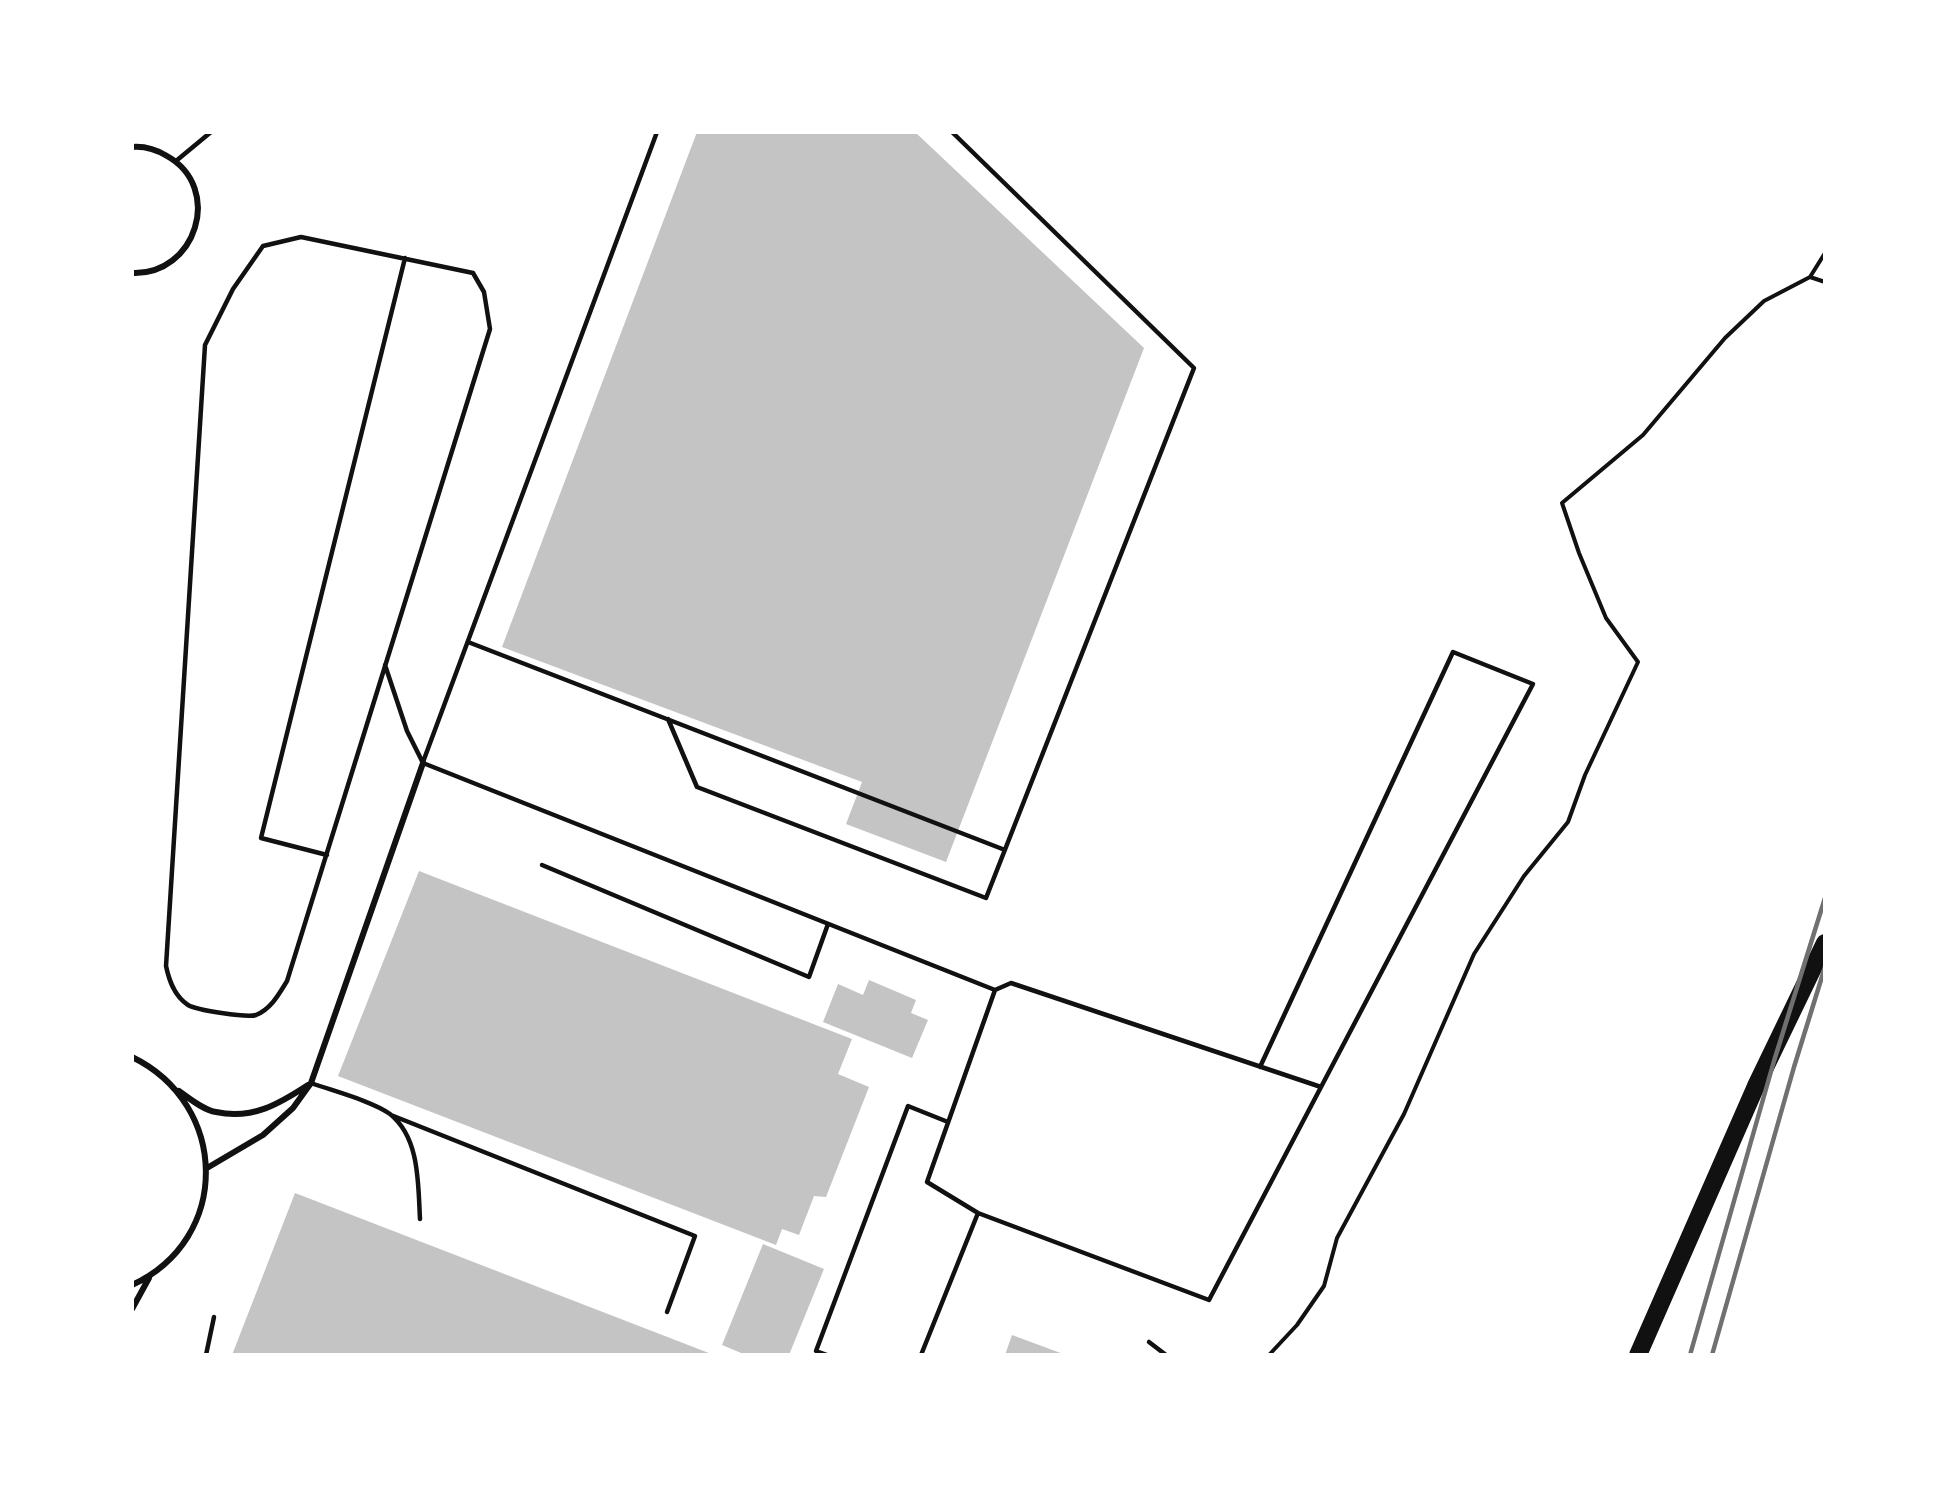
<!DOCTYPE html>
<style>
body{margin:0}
#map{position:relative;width:1957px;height:1487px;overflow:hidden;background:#fff;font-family:"Archivo Narrow",sans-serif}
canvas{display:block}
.frame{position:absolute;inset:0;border:134px solid #fff;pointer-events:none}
</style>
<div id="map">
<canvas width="1957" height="1487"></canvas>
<div class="frame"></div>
</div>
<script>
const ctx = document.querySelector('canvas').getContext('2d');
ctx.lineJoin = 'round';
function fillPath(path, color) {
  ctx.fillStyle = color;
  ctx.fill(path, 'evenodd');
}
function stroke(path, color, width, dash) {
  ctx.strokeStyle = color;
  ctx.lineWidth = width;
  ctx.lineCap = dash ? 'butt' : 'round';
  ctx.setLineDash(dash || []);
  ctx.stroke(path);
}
fillPath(new Path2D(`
 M697,132H915L1144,348L946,862L846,824L862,782L502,647Z
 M419,871L852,1039L838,1074L869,1087L826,1197L814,1196L799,1235L782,1229L776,1245L338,1076Z
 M869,980L916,1000L911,1013L928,1020L912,1058L823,1022L838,984L863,995Z
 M295,1193L714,1355H232Z
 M763,1244L824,1269L789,1355H746L722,1345Z
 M1012,1335L1066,1355H1005Z`), '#c4c4c4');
stroke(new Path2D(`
 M1810,277L1825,282
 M1269,1355L1297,1325L1324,1286L1337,1238L1404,1114L1474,954L1524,876L1568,822L1585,775L1638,662L1606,618L1579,553L1562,503L1643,435L1725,338L1764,301L1810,277L1825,253`), '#111', 4);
stroke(new Path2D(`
 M176,161L211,132
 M301,237L473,273L484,292L490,329L287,981C279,994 271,1009 256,1015C247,1018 196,1010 188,1005C174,996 169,980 166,966L205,345L233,289L263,246Z
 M468,642L1005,850
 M385,665L407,731L423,763L995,990L927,1182L978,1213L1209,1300L1533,684L1453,652L1260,1067
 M668,719L697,787L986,898L1194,368L952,132
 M423,762L657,132
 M327,855L261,838L405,258
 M542,865L809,977L828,924
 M995,990L1011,983L1321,1087
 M311,1083C333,1091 372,1101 390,1114C420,1138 418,1184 420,1219
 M391,1115L695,1236L667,1312
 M1149,1342L1166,1355
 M206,1355L214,1317
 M827,1355L816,1351L908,1106L948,1122
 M921,1355L978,1213`), '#111', 4.5);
stroke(new Path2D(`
 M132,147C144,146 157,150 167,156C224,188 196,276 132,273
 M132,1057C229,1104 232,1239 132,1285
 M179,1091C189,1098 203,1110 216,1112C252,1120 279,1104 308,1085
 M207,1168L263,1135L293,1108L311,1083L423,763
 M132,1309L149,1278`), '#111', 6);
stroke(new Path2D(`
 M1638,1355L1756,1086L1825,943`), '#111', 18);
stroke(new Path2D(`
 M1690,1355L1774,1061L1825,898
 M1712,1355L1794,1067L1825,967`), '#707070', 4.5);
</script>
